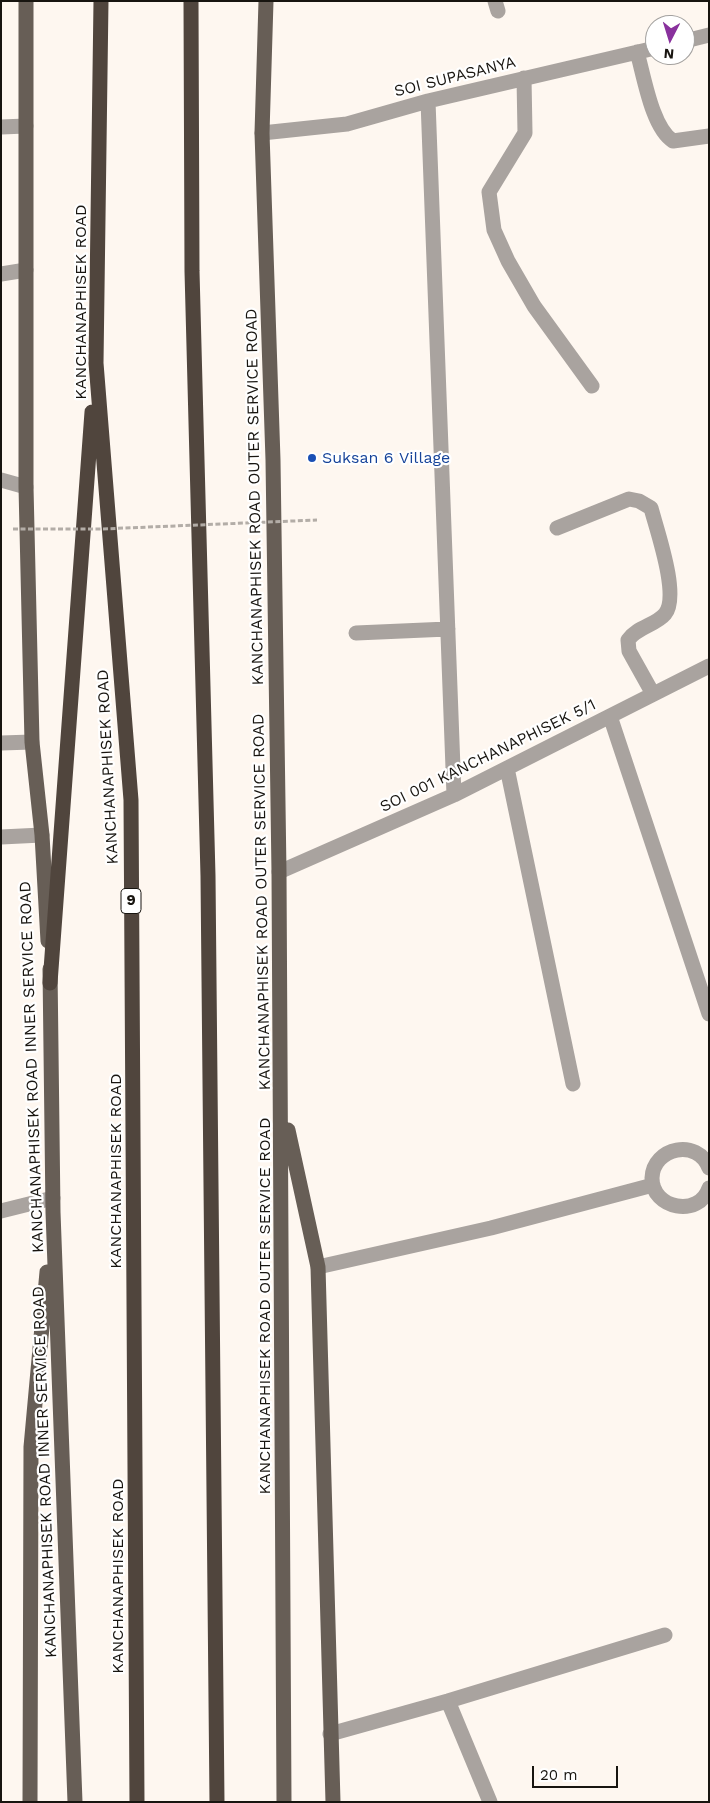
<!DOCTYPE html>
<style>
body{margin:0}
#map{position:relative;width:710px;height:1803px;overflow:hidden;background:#fef7f0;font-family:"Work Sans",sans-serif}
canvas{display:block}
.frame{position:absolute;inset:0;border:2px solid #181510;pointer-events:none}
.north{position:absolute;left:645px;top:15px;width:50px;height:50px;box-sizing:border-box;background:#fff;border:1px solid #a3a19f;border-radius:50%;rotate:185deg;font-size:14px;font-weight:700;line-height:20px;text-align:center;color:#181510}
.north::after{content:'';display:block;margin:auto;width:18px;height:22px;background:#89319d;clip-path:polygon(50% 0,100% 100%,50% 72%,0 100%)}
.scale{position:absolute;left:532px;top:1766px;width:86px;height:22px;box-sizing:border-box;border:2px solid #181510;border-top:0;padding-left:6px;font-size:15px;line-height:18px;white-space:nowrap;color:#181510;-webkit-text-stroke:4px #fff;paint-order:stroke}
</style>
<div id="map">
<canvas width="710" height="1803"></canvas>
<div class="frame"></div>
<div class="north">N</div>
<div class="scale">20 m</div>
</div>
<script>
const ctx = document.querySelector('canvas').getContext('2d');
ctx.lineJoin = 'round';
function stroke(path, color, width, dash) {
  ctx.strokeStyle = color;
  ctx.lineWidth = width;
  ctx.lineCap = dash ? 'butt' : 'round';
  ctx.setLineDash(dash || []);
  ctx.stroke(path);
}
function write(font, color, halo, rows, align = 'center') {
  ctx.font = font + ' "Work Sans",sans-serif';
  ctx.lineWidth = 4.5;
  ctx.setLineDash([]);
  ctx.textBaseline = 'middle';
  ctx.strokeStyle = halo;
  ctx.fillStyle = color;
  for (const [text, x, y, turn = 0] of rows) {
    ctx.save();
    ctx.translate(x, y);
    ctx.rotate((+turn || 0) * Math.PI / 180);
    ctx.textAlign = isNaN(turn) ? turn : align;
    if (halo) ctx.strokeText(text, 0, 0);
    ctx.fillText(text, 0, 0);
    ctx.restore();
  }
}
stroke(new Path2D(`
 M495,1L498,11
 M685,41L709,35
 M637,52C644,76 652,128 673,141L709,136
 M524,78L525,133L489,192L494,230L508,261L534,306L592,386
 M428,101L454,795
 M1,127L26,126
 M262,133L347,124L428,101L655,48
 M1,274L26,270
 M1,480L26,487
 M557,528L629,499L639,501L651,508C657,531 680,596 665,614C656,625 637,627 628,640L629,651L653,694
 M356,633L448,629
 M610,716L709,1014
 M1,743L32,742
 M507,768L573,1084
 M1,837L42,835
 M279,872L454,795L709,666
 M709,1168C698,1138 653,1147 652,1178C652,1209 699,1218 709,1188
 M1,1211L53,1198
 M318,1267L491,1228L653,1185
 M448,1701L490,1802
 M330,1734L448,1701L665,1635`), '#a9a39f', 15);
stroke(new Path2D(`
 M26,1V487L32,742L42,835L48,941
 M266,1L262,133L273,460L279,872L284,1802
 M50,969L53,1212L75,1802
 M288,1130L318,1267L333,1802
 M30,1802L31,1447L47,1272`), '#675e56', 15);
stroke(new Path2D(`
 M101,1L96,363L131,800L137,1802
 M191,1L192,271L208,876L217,1802
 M50,983L92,412`), '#50453d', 15);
stroke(new Path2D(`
 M13,529H102L317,520`), '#b3ada7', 3, [5, 2.5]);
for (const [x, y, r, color] of [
 [312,458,5,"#1a4fb4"]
]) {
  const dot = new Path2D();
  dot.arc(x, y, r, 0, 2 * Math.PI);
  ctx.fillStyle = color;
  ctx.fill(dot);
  stroke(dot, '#fff', 2);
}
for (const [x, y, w] of [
 [131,901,20]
]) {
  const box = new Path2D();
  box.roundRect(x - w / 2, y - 12.5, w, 25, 4);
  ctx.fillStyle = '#fff';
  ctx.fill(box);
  stroke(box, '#181510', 1);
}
write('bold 15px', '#181510', null, [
 ["9",131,901]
]);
write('16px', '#181510', '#fff', [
 ["SOI SUPASANYA",455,77,-14],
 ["KANCHANAPHISEK ROAD",81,302,-90],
 ["KANCHANAPHISEK ROAD OUTER SERVICE ROAD",255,497,-91],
 ["SOI 001 KANCHANAPHISEK 5/1",488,756,-26],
 ["KANCHANAPHISEK ROAD",108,767,-93],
 ["KANCHANAPHISEK ROAD OUTER SERVICE ROAD",262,902,-91],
 ["KANCHANAPHISEK ROAD INNER SERVICE ROAD",32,1067,-92],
 ["KANCHANAPHISEK ROAD",116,1171,-90],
 ["KANCHANAPHISEK ROAD OUTER SERVICE ROAD",265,1306,-90],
 ["KANCHANAPHISEK ROAD INNER SERVICE ROAD",45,1472,-92],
 ["KANCHANAPHISEK ROAD",118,1576,-90]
]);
write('16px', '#164399', '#fff', [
 ["Suksan 6 Village",322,458]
], 'left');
</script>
